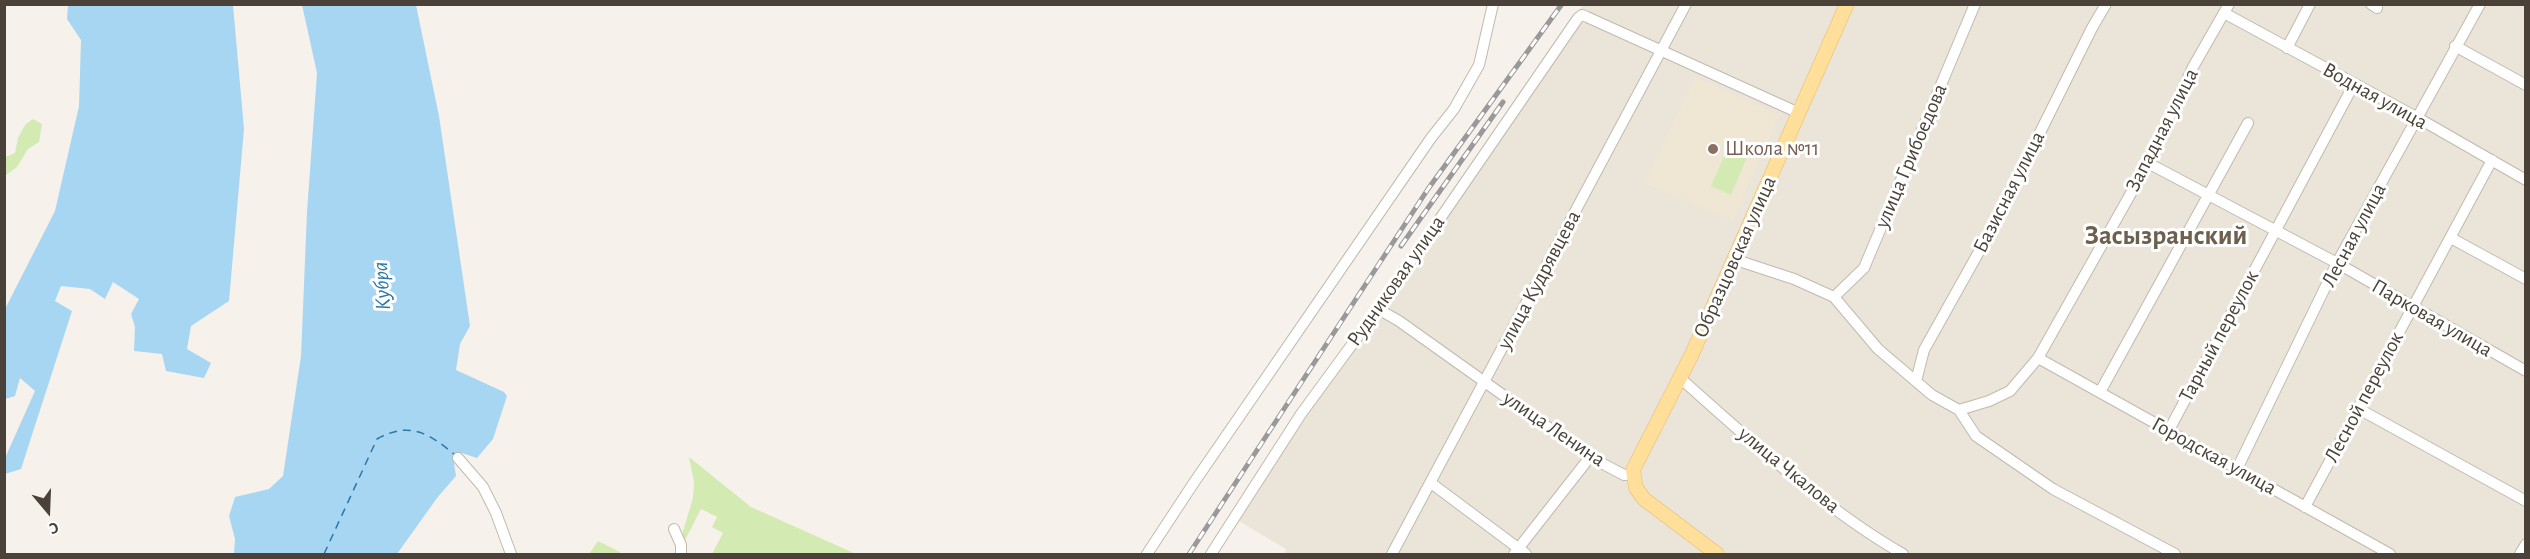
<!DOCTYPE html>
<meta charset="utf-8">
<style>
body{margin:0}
#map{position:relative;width:2530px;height:559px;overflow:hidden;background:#f6f2eb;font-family:"Alegreya Sans",sans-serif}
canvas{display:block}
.frame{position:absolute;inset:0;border:6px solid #4a4238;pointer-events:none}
.north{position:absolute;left:18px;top:481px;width:60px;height:60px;-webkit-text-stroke:4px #fff;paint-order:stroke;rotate:161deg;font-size:16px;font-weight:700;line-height:24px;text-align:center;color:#4a4238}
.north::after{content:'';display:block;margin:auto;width:21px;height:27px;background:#4a4238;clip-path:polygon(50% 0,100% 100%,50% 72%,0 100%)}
</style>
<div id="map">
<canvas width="2530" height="559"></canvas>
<div class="frame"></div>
<div class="north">С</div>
</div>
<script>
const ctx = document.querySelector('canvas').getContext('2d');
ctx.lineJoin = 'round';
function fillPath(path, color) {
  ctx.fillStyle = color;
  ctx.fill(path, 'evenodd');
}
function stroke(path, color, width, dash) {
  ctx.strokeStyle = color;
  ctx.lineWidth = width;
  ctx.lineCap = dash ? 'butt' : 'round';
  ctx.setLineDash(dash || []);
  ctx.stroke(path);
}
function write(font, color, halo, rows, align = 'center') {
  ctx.font = font + ' "Alegreya Sans",sans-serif';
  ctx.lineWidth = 6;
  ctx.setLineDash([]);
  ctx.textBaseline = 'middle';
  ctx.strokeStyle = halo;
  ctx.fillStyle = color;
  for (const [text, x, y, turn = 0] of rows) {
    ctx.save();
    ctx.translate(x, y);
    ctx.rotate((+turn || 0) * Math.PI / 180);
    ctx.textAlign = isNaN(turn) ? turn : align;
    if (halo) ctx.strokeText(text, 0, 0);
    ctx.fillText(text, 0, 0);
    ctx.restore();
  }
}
fillPath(new Path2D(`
 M1583,5H2525V554H1284L1286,549L1237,520Z`), '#eae4d9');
fillPath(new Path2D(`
 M1695,77L1780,115L1733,221L1644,183Z`), '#efe6d4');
fillPath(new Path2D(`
 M33,119L42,124L39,142L28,149L17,167L5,176V157L15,153L18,138L25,125Z
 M1728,148L1747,157L1731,195L1711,186Z
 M689,457L751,507L856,554H712L723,533L712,527L717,517L701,509L684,542L681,538L693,498L694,482Z
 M598,541L620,552L619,554H589Z`), '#d3eab3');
fillPath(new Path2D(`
 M68,5H233L244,129L229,301L191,326L187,349L211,363L204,378L166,371L162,354L134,351L135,327L131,314L139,299L113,282L105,299L90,289L61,286L55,301L72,311L21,469L5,474V458L35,391L20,378L15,396L5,399V309L55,211L79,106L81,40L67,19Z
 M302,5H416L439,116L470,326L460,344L456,370L504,392L507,396L493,439L477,458L462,453L454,463L456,476L437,498L397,554H234L235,539L229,516L235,497L269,489L283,476L301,356L307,212L317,73Z`), '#a7d6f3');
stroke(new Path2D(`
 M324,554L377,439C409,421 429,433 455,455`), '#2a78a9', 1.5, [8, 6]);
const minor = new Path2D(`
 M2371,4L2377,8
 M2224,13L2418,118L2526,180
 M2455,46L2526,85
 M2287,48L2310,4
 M2148,163L2337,263L2526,371
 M2451,238L2526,279
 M1733,259L1794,279L1834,297L1878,349L1932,395L1959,410L1976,436L2053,489L2175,554
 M1834,297L1864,268L1975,4
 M1378,309L1399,321L1590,457L1624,475L1633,474
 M2038,358L2390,554
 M1680,378C1748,438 1824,509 1903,554
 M1916,381L1924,350L1995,223L2092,28L2106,4
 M2100,392L2248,123
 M2359,409L2526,501
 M1959,410L1989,401L2010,391L2038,358L2148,163L2193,67L2229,4
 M2169,430L2354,84
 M458,458L483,487L496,513L511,554
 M2237,469L2337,263L2480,4
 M1431,483L1526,554
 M2305,507L2492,160
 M674,529L681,545V554
 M1147,554L1193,484L1431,138L1454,109L1479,65L1493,4
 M1211,554L1301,414L1378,309L1578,18L1582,15L1587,17L1799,113
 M1392,554L1686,4
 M1514,554L1590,457
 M2520,554L2526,544`);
const major = new Path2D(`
 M1717,554L1644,499L1636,488L1633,470L1692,354L1847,4`);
stroke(minor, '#c2b9ad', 12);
stroke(major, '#e7bc67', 15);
stroke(minor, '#fff', 10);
stroke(major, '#ffdf9a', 14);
const rail = new Path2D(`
 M1401,246L1503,102
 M1189,554L1428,189L1562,4`);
stroke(rail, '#999', 5);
stroke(rail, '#fff', 3, [9]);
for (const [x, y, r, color] of [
 [1713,149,6,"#8d6e63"]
]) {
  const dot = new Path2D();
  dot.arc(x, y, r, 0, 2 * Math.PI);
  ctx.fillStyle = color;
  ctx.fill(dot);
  stroke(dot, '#fff', 2);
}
write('21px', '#4a4238', '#fff', [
 ["Водная улица",2375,96,29],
 ["Западная улица",2162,130,-63],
 ["улица Грибоедова",1911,156,-67],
 ["Базисная улица",2009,192,-63],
 ["Лесная улица",2354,235,-62],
 ["Образцовская улица",1735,257,-66],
 ["улица Кудрявцева",1539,280,-62],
 ["Рудниковая улица",1396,281,-55],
 ["Парковая улица",2432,318,30],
 ["Тарный переулок",2219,336,-62],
 ["Лесной переулок",2364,397,-62],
 ["улица Ленина",1554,429,34],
 ["Городская улица",2214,456,29],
 ["улица Чкалова",1789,470,39]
]);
write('21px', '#785e54', '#fff', [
 ["Школа №11",1725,149]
], 'left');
write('italic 22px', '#2a78a9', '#fff', [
 ["Кубра",382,286,-94]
]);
write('bold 27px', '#6d604f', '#fff', [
 ["Засызранский",2166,236]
]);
</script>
